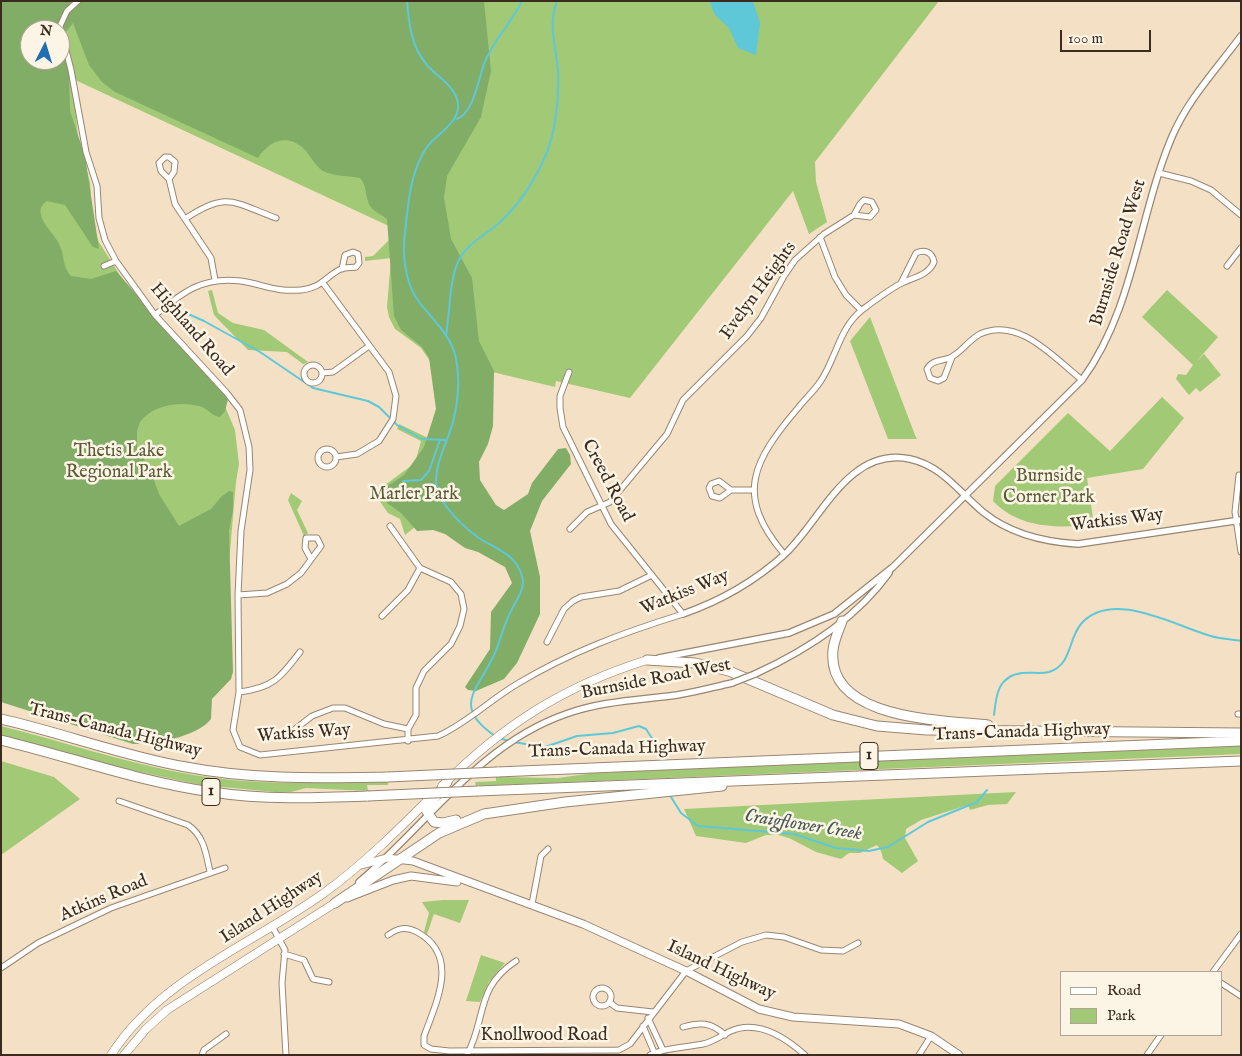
<!DOCTYPE html>
<style>
body{margin:0}
#map{position:relative;width:1242px;height:1056px;overflow:hidden;background:#f4e1c5;font-family:"IM FELL English",serif}
canvas{display:block}
.frame{position:absolute;inset:0;border:2px solid #3b2a1e;pointer-events:none}
.legend{position:absolute;left:1060px;top:971px;width:162px;height:65px;box-sizing:border-box;background:#fcf5e5;border:1px solid #afa495;margin:0;padding:6px 9px;list-style:none;font-size:15px;color:#3b2a1e}
.legend li{display:flex;align-items:center;gap:10px;height:25px}
.legend b{width:25px;border:1px solid #afa495}
.north{position:absolute;left:20px;top:20px;width:50px;height:50px;box-sizing:border-box;background:#fcf5e5;border:1px solid #afa495;border-radius:50%;rotate:5deg;font-size:14px;font-weight:700;line-height:20px;text-align:center;color:#3b2a1e}
.north::after{content:'';display:block;margin:auto;width:18px;height:22px;background:#1f6fb2;clip-path:polygon(50% 0,100% 100%,50% 72%,0 100%)}
.scale{position:absolute;left:1060px;top:30px;width:91px;height:22px;box-sizing:border-box;border:2px solid #3b2a1e;border-top:0;padding-left:6px;font-size:15px;line-height:18px;white-space:nowrap;color:#3b2a1e;-webkit-text-stroke:4px #fcf5e5;paint-order:stroke}
</style>
<div id="map">
<canvas width="1242" height="1056"></canvas>
<div class="frame"></div>
<ul class="legend">
<li><b style="height:6px;background:#fff"></b>Road</li>
<li><b style="height:14px;background:#a2c975"></b>Park</li>
</ul>
<div class="north">N</div>
<div class="scale">100 m</div>
</div>
<script>
const ctx = document.querySelector('canvas').getContext('2d');
ctx.lineJoin = 'round';
function fillPath(path, color) {
  ctx.fillStyle = color;
  ctx.fill(path, 'evenodd');
}
function stroke(path, color, width, dash) {
  ctx.strokeStyle = color;
  ctx.lineWidth = width;
  ctx.lineCap = dash ? 'butt' : 'round';
  ctx.setLineDash(dash || []);
  ctx.stroke(path);
}
function write(font, color, halo, rows, align = 'center') {
  ctx.font = font + ' "IM FELL English",serif';
  ctx.lineWidth = 5;
  ctx.setLineDash([]);
  ctx.textBaseline = 'middle';
  ctx.strokeStyle = halo;
  ctx.fillStyle = color;
  for (const [text, x, y, turn = 0] of rows) {
    ctx.save();
    ctx.translate(x, y);
    ctx.rotate((+turn || 0) * Math.PI / 180);
    ctx.textAlign = isNaN(turn) ? turn : align;
    if (halo) ctx.strokeText(text, 0, 0);
    ctx.fillText(text, 0, 0);
    ctx.restore();
  }
}
fillPath(new Path2D(`
 M1,1H939L815,162L816,182L827,222L809,234L793,191L630,398L556,381L555,387L455,363L445,503L405,535L400,519L388,513L374,493L415,463L421,441L397,429L399,424L428,438L438,402L430,361L421,348L395,329L389,317L387,307L391,258L365,261V257L373,256L391,238V227L73,79L78,138L90,182L93,227L99,242L129,290L221,397L235,430L239,464L236,482L227,586L132,741ZM30,30H60V60H30Z
 M212,290L218,313L233,323L264,330L308,362L303,364L287,352L248,350L214,315L208,291Z
 M1167,290L1218,337L1196,362L1204,354L1221,375L1200,392L1196,388L1189,395L1176,379L1178,374L1186,375L1193,365L1142,317Z
 M870,317L915,435L917,439H888L850,341Z
 M1162,397L1184,418L1143,469L1087,478L1094,525C1057,528 1020,529 993,501L995,486L1068,413L1110,451Z
 M291,493L302,501L297,510L308,533L304,536L288,500Z
 M1,726C65,742 129,764 194,775C258,786 323,783 388,781V785H367L368,791L306,788L291,792H275L201,785L126,769L1,735Z
 M1241,745V754L476,786L475,782L496,781V777H501L558,778L593,773Z
 M1,761L54,777L80,799L1,855Z
 M1016,792L1007,804L988,805L970,810L968,805L921,820L906,829L905,838L918,861L902,873L883,859L881,851L877,845L860,853H849L841,859L816,852L789,838L778,835H766L746,843L696,836L684,809Z
 M443,900H469L460,923L434,914L427,934L424,932L429,913L422,902Z
 M481,955L505,963L489,982L480,1002L466,1001Z`), '#a2c975');
fillPath(new Path2D(`
 M1,1H484L491,71L481,117L447,176L444,198L451,239L472,278L479,341L494,371L493,426L488,444L479,462L480,480L496,505L504,510L528,494L532,483L558,449L566,448L570,455L571,464L542,501L530,531L540,577V614L517,663L504,679L476,691L468,690L465,687L490,649L491,612L512,583L505,567L478,552L465,548L445,534L433,530L417,531L401,513L387,503L386,487L404,475L424,447L436,409L429,358L422,347L401,330L394,316L387,219C381,214 374,212 370,206C365,197 367,185 360,178C349,176 335,176 325,172C316,168 311,156 304,149C287,133 269,141 258,158L115,92L102,82L89,65L73,23L61,38V46L69,71L70,111L85,156L99,249L93,247L65,205L47,201C28,213 56,234 60,246C65,257 62,267 71,276L91,279L116,271L228,399L225,411L220,417C211,416 208,408 199,406C180,401 152,405 140,422L137,431V448L150,469L159,494L179,526L211,509L221,497L229,491L233,492V510L229,531L233,672L231,679L212,699L211,719C197,737 155,744 133,744L1,702ZM30,30H60V60H30Z`), '#81ad66');
fillPath(new Path2D(`
 M709,1H753L760,23L756,55L738,48L729,28L715,15Z`), '#5ec8d9');
stroke(new Path2D(`
 M407,1C409,25 411,46 427,65C437,77 456,86 458,104C460,123 437,133 427,147C410,171 408,205 405,233C402,255 405,283 419,302C433,320 451,335 456,358C460,379 458,402 453,422C447,444 432,467 437,491C438,496 443,501 446,506C455,518 466,529 479,538C496,549 516,554 522,576C526,589 516,600 511,611C503,625 501,641 494,655C478,690 451,706 495,736
 M457,119C474,112 478,80 484,64C493,40 511,24 522,1
 M170,306L204,321L260,352L313,388L368,401L379,407L397,425L422,439L446,440
 M446,335C450,314 449,279 459,260C467,244 485,235 498,224C520,204 536,179 547,152C556,129 559,97 558,73C557,46 547,29 557,1
 M403,481L421,480L429,471L440,440
 M994,715C996,695 998,676 1022,673C1031,672 1040,674 1049,672C1072,665 1068,639 1081,624C1112,588 1177,627 1211,636C1220,639 1231,639 1241,641
 M499,738L509,741
 M513,742L545,747L577,736L613,733L639,726L646,729L653,740L655,753
 M671,797L681,813L698,826L794,834L836,848L869,851L888,847L928,822L977,802L987,790`), '#5ec8d9', 2);
const minor = new Path2D(`
 M78,1L67,11L60,26L71,70L86,152L97,186L99,218L105,240L116,261L155,315L226,392L240,410L249,447L250,470L241,531L238,595L239,692L233,730L240,747L260,755L438,736C467,723 490,700 517,684C570,652 625,632 683,614L611,524L563,427L560,408V396L569,372
 M1159,173L1191,181L1211,190L1241,215
 M169,179L174,172L175,162L169,157H165L159,163L161,171L169,179L175,204L211,258L215,280
 M185,219C227,191 233,202 276,218
 M820,237L835,277L846,295L861,310
 M104,266L116,261
 M1227,266L1241,248
 M323,283L389,372L396,396L393,419L379,441L357,454L336,457
 M155,315C183,292 203,276 241,281C265,285 275,292 301,290C322,288 327,275 341,269C346,267 352,268 356,267L359,263L358,254L353,252L345,255L342,269
 M952,357L944,378L938,381L930,378L927,369C933,358 945,362 953,356C963,350 969,340 980,334C1019,316 1054,358 1082,380
 M304 374a9 9 0 1 1 18 0a9 9 0 1 1-18 0Z
 M322,373L333,372L369,346
 M318 458a9 9 0 1 1 18 0a9 9 0 1 1-18 0Z
 M1239,475L1235,512L1241,552
 M731,490L720,498L712,496L709,488L711,484L719,481L731,490H754
 M390,526L420,568L451,582L461,594L464,609L460,626L451,644L424,671L416,688V715L408,729V741
 M570,529L587,512L610,502L667,434L683,400L747,336L761,318L784,276L795,260L824,234L854,215L860,204L864,200L872,202L876,210L870,217L854,215
 M784,554C734,495 753,461 798,408C805,399 814,391 820,382C836,359 839,328 862,310C874,301 887,291 900,284C913,277 928,276 934,262C932,252 925,249 916,253L901,283
 M238,595L267,593L287,584L301,573L321,546L317,538H306L305,548L311,559
 M382,616L408,590L420,568
 M547,642L564,609L573,601L581,597L619,591L652,575
 M239,692C273,688 280,678 300,652
 M1238,714H1241
 M285,737L312,716L333,708H345L384,724L408,729
 M119,801L188,825C204,836 206,853 210,872
 M532,904L541,856L548,849
 M272,926L285,950L282,983L286,1055
 M388,935C398,928 406,926 417,932C460,955 437,1001 424,1036V1045L431,1049L449,1051L619,1050L630,1044L686,971L742,942L766,935L784,937L821,950L843,951L858,943
 M284,954L304,960L313,979L329,982
 M1,968L38,943L111,908L225,868
 M1213,972L1241,934
 M1221,983L1241,996
 M593 997a9 9 0 1 1 18 0a9 9 0 1 1-18 0Z
 M609,1002L617,1008L653,1012
 M648,1018L663,1050
 M643,1026L654,1052
 M683,1027C700,1022 711,1022 725,1035
 M202,1055L204,1050L226,1034
 M467,1055C487,1017 475,988 516,961
 M650,1055C662,1048 688,1047 703,1044C713,1042 722,1035 731,1031C758,1019 786,1038 805,1055
 M919,1055L931,1036
 M1147,1055L1161,1035`);
const tertiary = new Path2D(`
 M683,614C720,601 755,581 784,555C821,521 848,446 910,459C942,466 959,492 983,512C1010,534 1044,542 1078,544L1241,520
 M659,658L789,633L834,614L893,567L1082,380C1134,309 1138,219 1171,139C1187,100 1216,70 1241,36
 M755,674C805,651 856,619 889,573
 M359,882C427,825 479,744 566,714C602,701 639,700 677,695C696,692 714,687 732,683`);
const secondary = new Path2D(`
 M361,865L387,858L413,861L583,924L686,971L759,1009L793,1017L899,1024L931,1036L959,1055
 M347,898L393,880L411,876L457,882`);
const primary = new Path2D(`
 M442,786C503,725 564,686 647,660
 M111,1055C160,978 253,944 324,893C364,864 399,829 434,794
 M124,1055L146,1029L167,1010L335,903`);
const motorway = new Path2D(`
 M842,621C839,630 834,640 833,650C826,720 942,720 988,725
 M647,660L695,663L729,671L833,715L877,726L927,730L1241,733
 M1,719C63,733 123,756 186,767C252,780 321,778 388,777
 M1,740C71,757 140,782 212,792C263,800 316,798 368,796
 M497,772L1241,741
 M447,782L426,810L434,822L443,823L456,820
 M478,791L1241,761
 M335,903L439,833L484,814L565,802L722,786`);
stroke(minor, '#988672', 7);
stroke(tertiary, '#988672', 8);
stroke(secondary, '#988672', 9);
stroke(primary, '#988672', 9);
stroke(motorway, '#988672', 11);
stroke(minor, '#fff', 5);
stroke(tertiary, '#fff', 5.5);
stroke(secondary, '#fff', 7);
stroke(primary, '#fff', 8);
stroke(motorway, '#fff', 9);
const tertiaryBridge = new Path2D(`
 M732,683L755,674`);
const motorwayBridge = new Path2D(`
 M388,777L497,772
 M368,796L478,791`);
stroke(tertiaryBridge, '#988672', 8, []);
stroke(motorwayBridge, '#988672', 11, []);
stroke(tertiaryBridge, '#fff', 5.5);
stroke(motorwayBridge, '#fff', 9);
for (const [x, y, w] of [
 [869,756,18],
 [211,792,18]
]) {
  const box = new Path2D();
  box.roundRect(x - w / 2, y - 13.5, w, 27, 4);
  ctx.fillStyle = '#fcf5e5';
  ctx.fill(box);
  stroke(box, '#3b2a1e', 1);
}
write('bold 16px', '#3b2a1e', null, [
 ["1",869,756],
 ["1",211,792]
]);
write('18px', '#3b2a1e', '#fcf5e5', [
 ["Burnside Road West",1119,253,-73],
 ["Evelyn Heights",759,291,-54],
 ["Highland Road",191,330,49],
 ["Creed Road",607,481,62],
 ["Watkiss Way",1117,521,-7],
 ["Watkiss Way",685,593,-22],
 ["Burnside Road West",656,680,-11],
 ["Trans-Canada Highway",115,731,14],
 ["Trans-Canada Highway",1022,733,-2],
 ["Watkiss Way",304,734,-4],
 ["Trans-Canada Highway",617,750,-2],
 ["Atkins Road",104,899,-23],
 ["Island Highway",272,908,-33],
 ["Island Highway",721,971,25],
 ["Knollwood Road",544,1036]
]);
write('18px', '#5a5a38', '#fcf5e5', [
 ["Thetis Lake",119,452],
 ["Regional Park",119,473],
 ["Burnside",1049,477],
 ["Corner Park",1049,498],
 ["Marler Park",414,495]
]);
write('italic 19px', '#465956', '#fcf5e5', [
 ["Craigflower Creek",803,826,9]
]);
</script>
